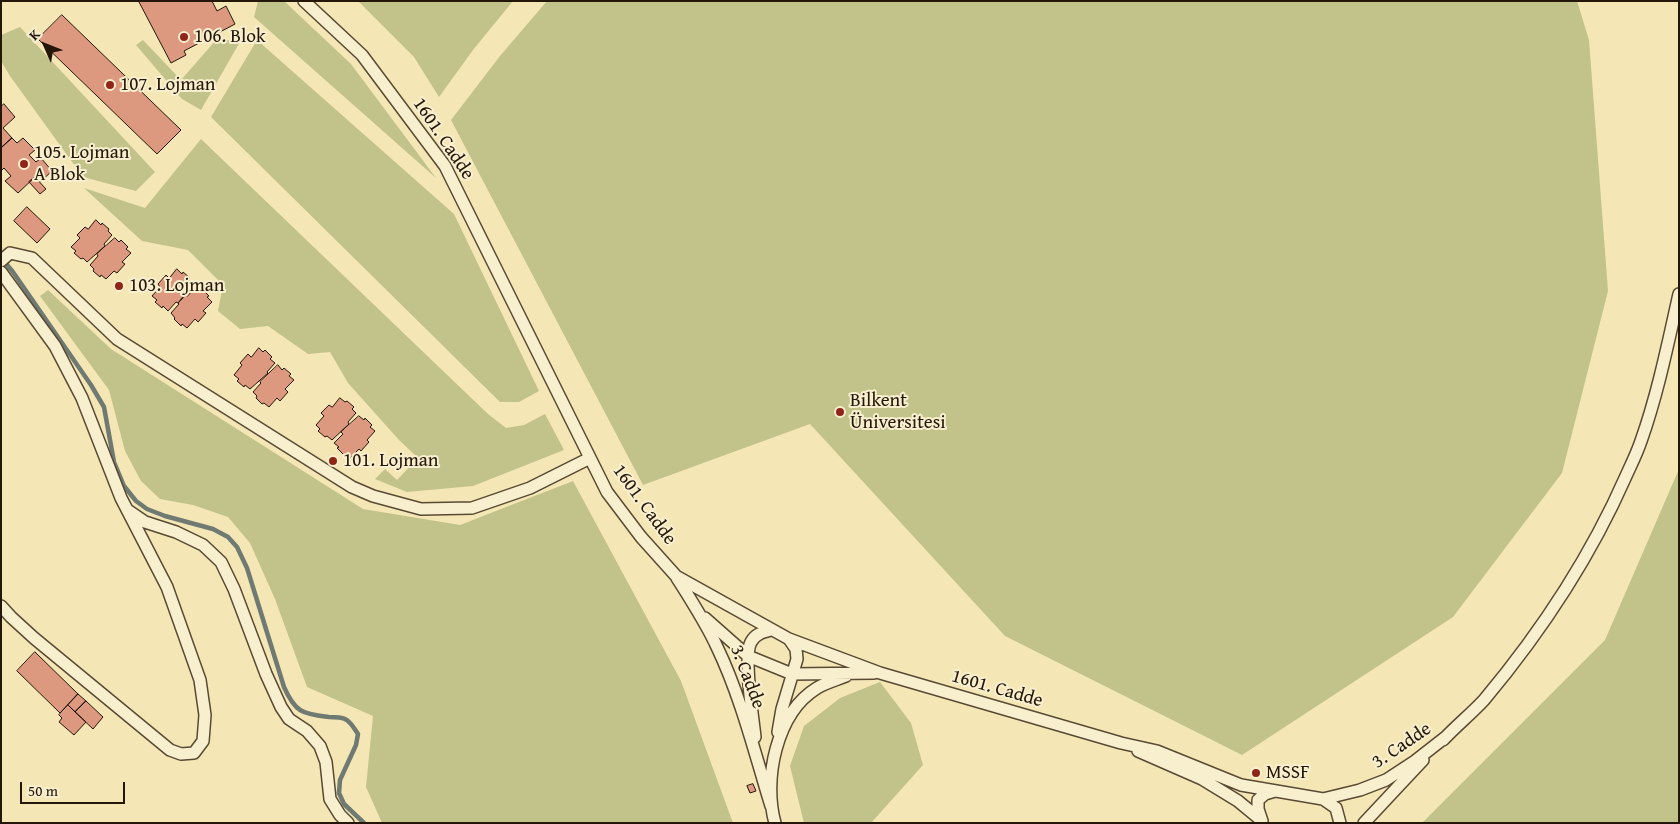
<!DOCTYPE html>
<meta charset="utf-8">
<style>
body{margin:0}
#map{position:relative;width:1680px;height:824px;overflow:hidden;background:#f5e6b5;font-family:"Gentium Book Plus",serif}
canvas{display:block}
.frame{position:absolute;inset:0;border:2px solid #241608;pointer-events:none}
.north{position:absolute;left:20px;top:20px;width:50px;height:50px;-webkit-text-stroke:4px #f8efcf;paint-order:stroke;rotate:314deg;font-size:14px;font-weight:700;line-height:20px;text-align:center;color:#241608}
.north::after{content:'';display:block;margin:auto;width:18px;height:22px;background:#241608;clip-path:polygon(50% 0,100% 100%,50% 72%,0 100%)}
.scale{position:absolute;left:20px;top:782px;width:105px;height:22px;box-sizing:border-box;border:2px solid #241608;border-top:0;padding-left:6px;font-size:15px;line-height:18px;white-space:nowrap;color:#241608;-webkit-text-stroke:4px #f8efcf;paint-order:stroke}
</style>
<div id="map">
<canvas width="1680" height="824"></canvas>
<div class="frame"></div>
<div class="north">K</div>
<div class="scale">50 m</div>
</div>
<script>
const ctx = document.querySelector('canvas').getContext('2d');
ctx.lineJoin = 'round';
function fillPath(path, color) {
  ctx.fillStyle = color;
  ctx.fill(path, 'evenodd');
}
function stroke(path, color, width, dash) {
  ctx.strokeStyle = color;
  ctx.lineWidth = width;
  ctx.lineCap = dash ? 'butt' : 'round';
  ctx.setLineDash(dash || []);
  ctx.stroke(path);
}
function write(font, color, halo, rows, align = 'center') {
  ctx.font = font + ' "Gentium Book Plus",serif';
  ctx.lineWidth = 4;
  ctx.setLineDash([]);
  ctx.textBaseline = 'middle';
  ctx.strokeStyle = halo;
  ctx.fillStyle = color;
  for (const [text, x, y, turn = 0] of rows) {
    ctx.save();
    ctx.translate(x, y);
    ctx.rotate((+turn || 0) * Math.PI / 180);
    ctx.textAlign = isNaN(turn) ? turn : align;
    if (halo) ctx.strokeText(text, 0, 0);
    ctx.fillText(text, 0, 0);
    ctx.restore();
  }
}
fillPath(new Path2D(`
 M258,1H284L351,64L436,178L254,17Z
 M358,1H513L473,50L439,97L414,57Z
 M547,1H1577L1589,40L1608,291L1562,473L1453,617L1242,755L1005,636L810,424L643,485L451,120L500,56Z
 M20,27L155,172L136,191L83,177L10,76L1,61V35Z
 M143,40L181,80L216,40H241L201,110L182,99L136,45Z
 M257,40L454,214L539,391L519,402H500L211,117Z
 M201,139L488,414L506,428L524,425L545,414L564,450L473,486L407,492L375,479L385,469L397,480L418,458L399,440L348,383L330,352L308,354L268,326L240,329L218,311L223,285L188,250L142,241L84,188L145,208Z
 M48,290L111,349L363,509L460,525L573,481L681,681L733,823H382L366,787L373,716L307,687L275,599L250,543L228,517L193,505L160,499L141,481L125,451L109,390L40,296Z
 M1679,469V823H1422L1605,640Z
 M880,682L911,723L923,765L871,823H804L790,766L804,726L840,698Z`), '#c1c38a');
stroke(new Path2D(`
 M3,260L13,272L91,385L104,407L114,462L124,486L136,501L147,509L165,516L213,529L228,537L237,547L247,568L284,687C295,712 302,714 329,717C334,717 341,717 345,719C351,722 354,728 358,734L356,745L340,780L339,793L344,804L364,823`), '#6e7a72', 4.5);
const building = new Path2D(`
 M141,1H212L217,11L226,6L235,24L184,51L186,55L171,63L139,2Z
 M62,15L181,130L157,154L38,39Z
 M4,104L15,117L3,128L12,138L1,148V107Z
 M12,138L17,143L23,138L35,150L29,155L36,162L41,158L52,171L40,182L35,177L18,193L5,181L11,176L4,168L1,171V148Z
 M35,177L46,189L40,194L29,182Z
 M27,207L50,229L37,243L14,221Z
 M96,220L101,225L102,223L109,229L108,231L112,235L104,244L105,246L87,262L83,258L81,259L74,253L76,251L71,247L80,238L77,235L85,227L88,229Z
 M115,238L119,242L121,240L128,247L126,249L131,253L122,262L125,264L117,273L114,271L106,279L101,275L100,277L93,271L94,269L90,265L98,256L97,254Z
 M177,269L182,274L183,272L190,278L188,280L193,284L178,303L176,302L168,311L163,306L162,308L155,302L157,300L152,296L160,287L158,284L166,275L169,278Z
 M196,287L200,291L202,289L209,296L207,297L212,302L203,311L206,313L198,322L195,319L187,328L182,324L181,326L174,319L175,318L171,313L179,304L178,303L182,299L186,294L187,296Z
 M259,348L263,352L265,350L272,357L270,359L275,363L267,372L268,373L250,389L245,385L244,387L237,381L239,379L234,375L242,365L240,363L248,354L251,357Z
 M278,365L282,370L284,368L291,374L289,376L294,380L285,389L288,392L280,401L277,398L269,407L264,403L262,404L256,398L257,396L253,392L261,383L260,382Z
 M340,398L345,402L347,401L354,407L352,409L356,413L348,422L349,424L332,440L327,436L325,437L318,431L320,429L316,425L324,416L321,413L329,405L332,407Z
 M359,416L364,420L365,418L372,425L370,427L375,431L367,440L369,442L361,451L359,449L350,458L346,453L344,455L337,448L339,447L334,443L343,434L341,432Z
 M35,652L78,694L60,713L17,671Z
 M78,694L86,701L75,712L68,705Z
 M86,701L103,717L93,729L75,712Z
 M68,705L86,722L74,735L59,722L62,718L59,715Z
 M753,784L756,791L750,793L747,786Z`);
fillPath(building, '#dd9980');
stroke(building, '#241608', 1);
const minor = new Path2D(`
 M304,1L362,55L445,166L607,492L641,537L676,576L789,639L880,673L1121,743L1157,751L1241,785L1323,799L1360,790L1386,780L1415,761L1447,736
 M1,261L10,253L32,258L117,339L352,487L373,496L421,509L472,508L530,488L590,458
 M1,272L55,346L82,398L121,498L167,587L200,680L205,715L203,741L194,753L181,754L170,750L34,638L11,617L1,606
 M129,511L145,522L176,532L203,545L221,562L234,589L266,674L281,707L289,719L307,731L320,746L326,762L330,799L340,815L348,823
 M677,578C691,600 706,623 717,647C741,697 755,754 771,806
 M705,618L748,656L792,674L874,673
 M778,732L782,709L797,659L796,649L789,639
 M755,737C753,718 743,656 751,642C755,634 763,632 771,630
 M1443,740C1456,726 1471,714 1484,700C1541,632 1590,558 1626,476C1631,465 1637,453 1641,441C1658,393 1668,343 1679,294
 M1138,751L1202,779L1238,801L1261,820
 M1323,799L1336,808L1340,823
 M1262,821L1258,809V800L1265,794L1275,791
 M775,823C763,780 776,713 817,688C825,683 836,680 846,676
 M1364,823L1423,760`);
stroke(minor, '#584a33', 14);
stroke(minor, '#f8efcf', 11);
for (const [x, y, r, color] of [
 [184,37,5,"#8f2418"],
 [110,85,5,"#8f2418"],
 [24,164,5,"#8f2418"],
 [119,286,5,"#8f2418"],
 [840,412,5,"#8f2418"],
 [333,461,5,"#8f2418"],
 [1256,773,5,"#8f2418"]
]) {
  const dot = new Path2D();
  dot.arc(x, y, r, 0, 2 * Math.PI);
  ctx.fillStyle = color;
  ctx.fill(dot);
  stroke(dot, '#f8efcf', 2);
}
write('19px', '#241608', '#f8efcf', [
 ["106. Blok",194,37],
 ["107. Lojman",120,85],
 ["105. Lojman",34,153],
 ["A Blok",34,175],
 ["103. Lojman",129,286],
 ["Bilkent",850,401],
 ["Üniversitesi",850,423],
 ["101. Lojman",343,461],
 ["MSSF",1266,773]
], 'left');
write('19px', '#241608', '#f8efcf', [
 ["1601. Cadde",443,139,56],
 ["1601. Cadde",644,505,54],
 ["3. Cadde",747,677,69],
 ["1601. Cadde",997,689,16],
 ["3. Cadde",1402,746,-34]
]);
</script>
